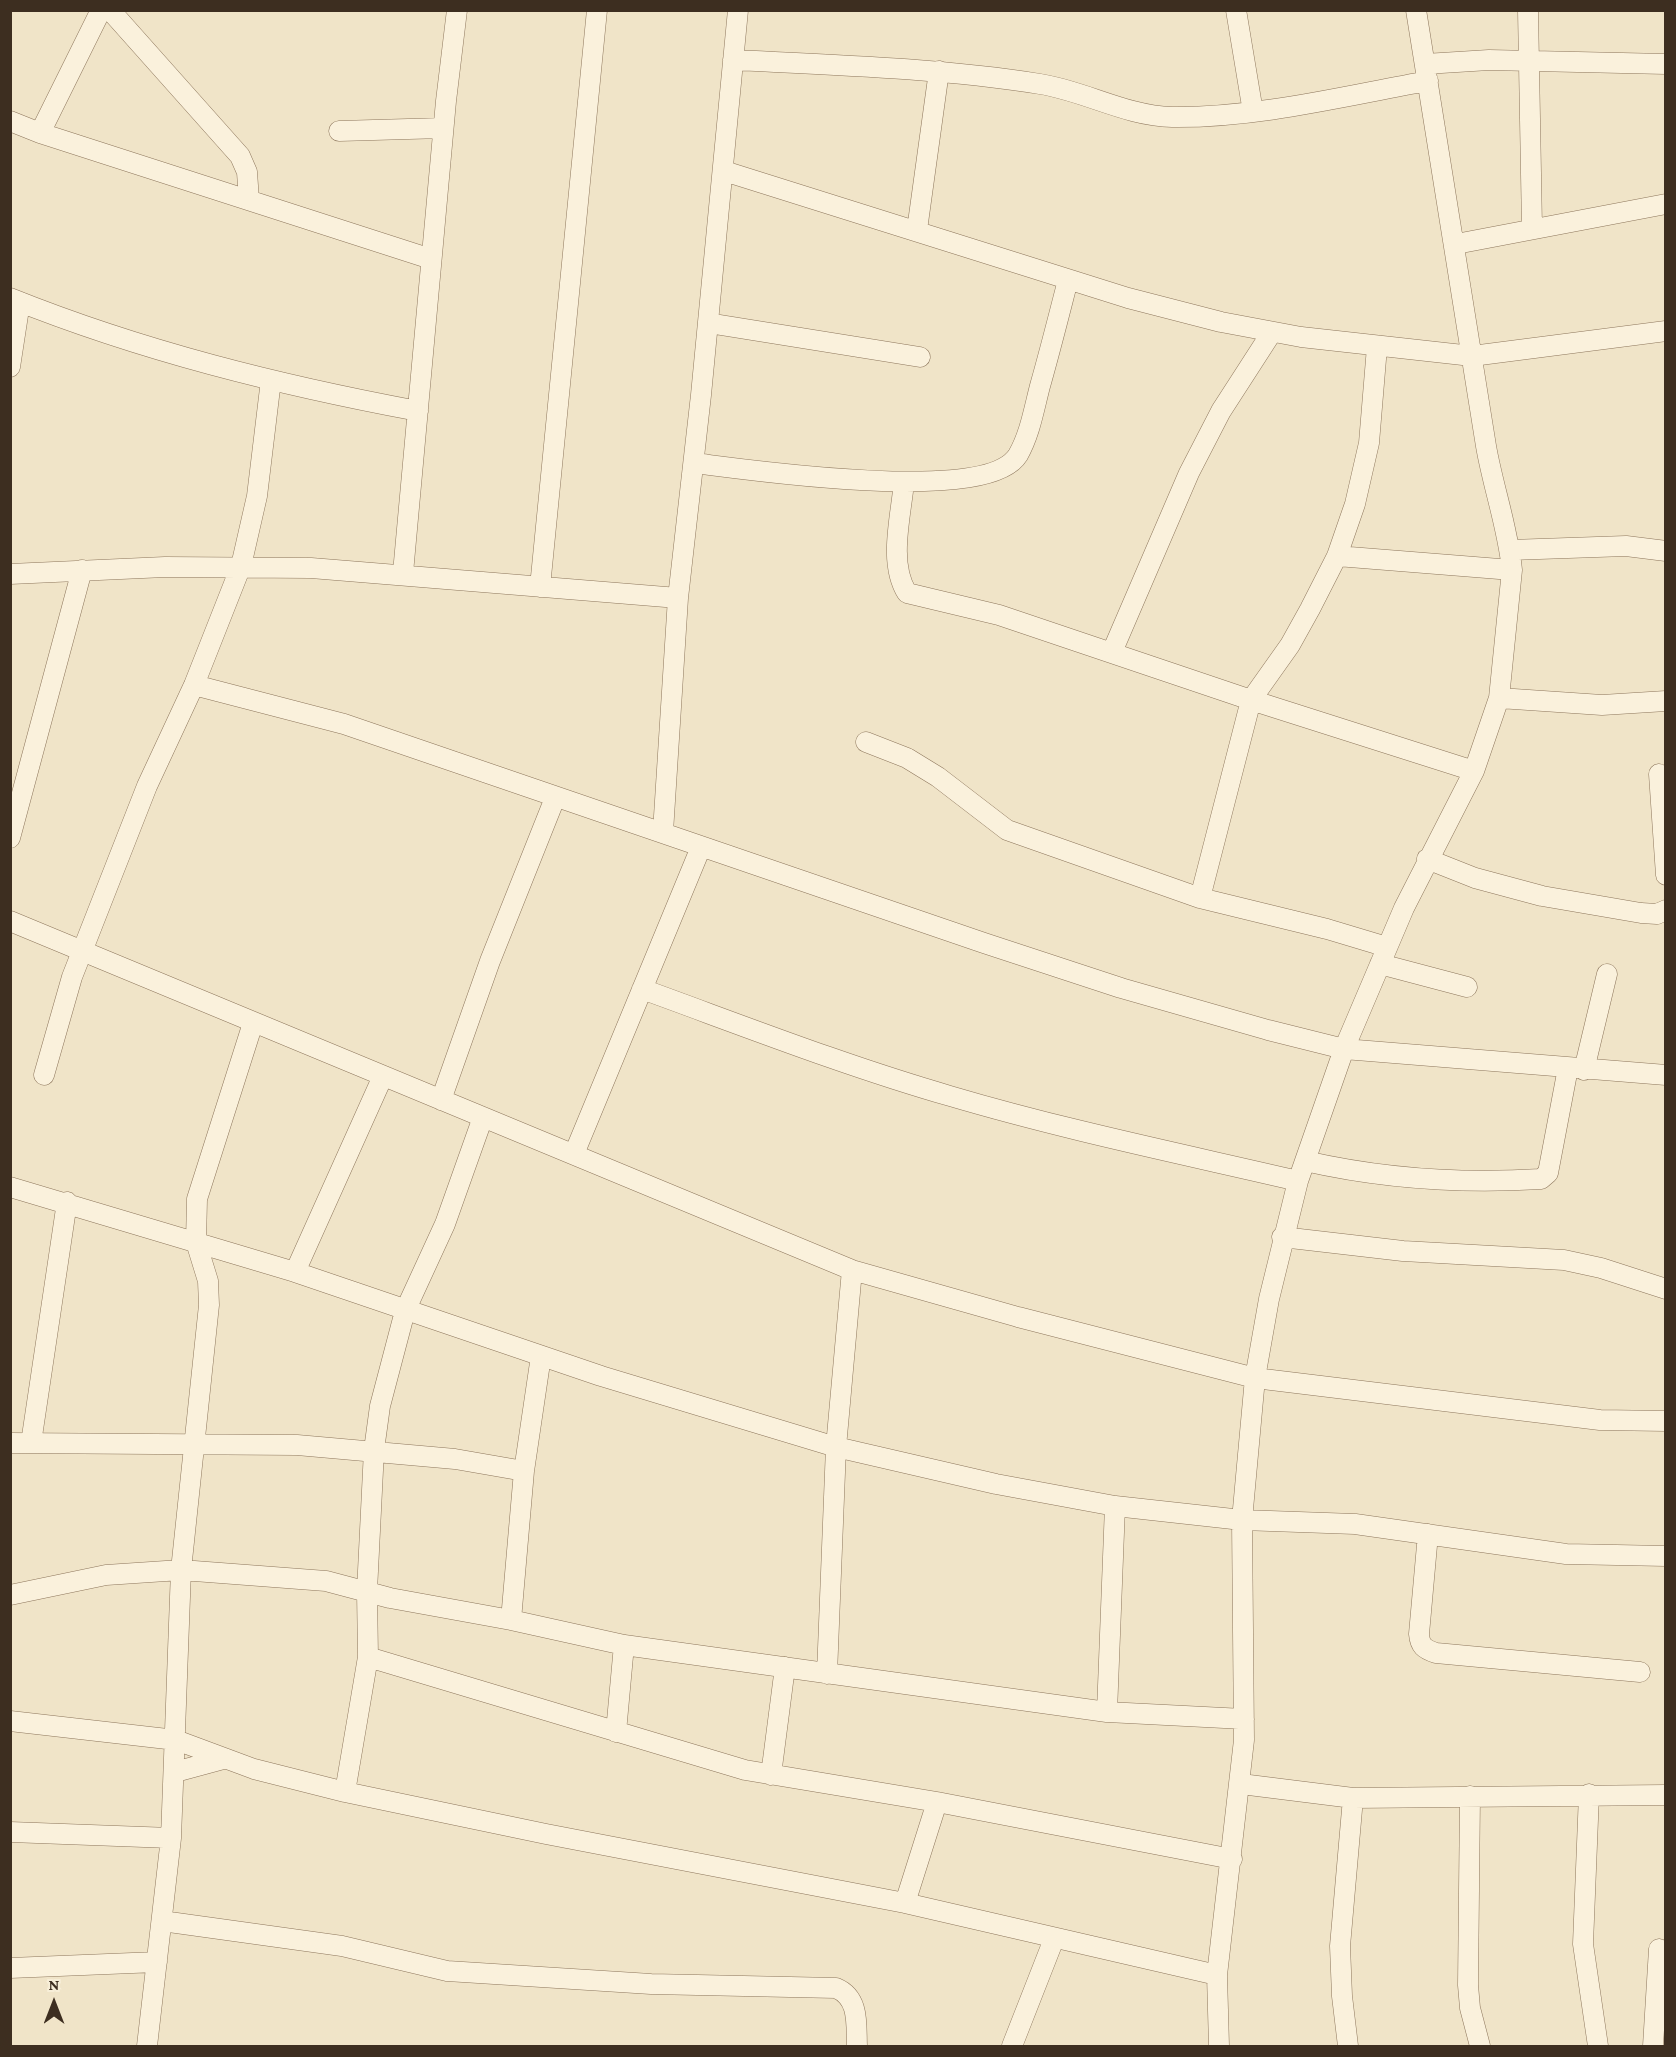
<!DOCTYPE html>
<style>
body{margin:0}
#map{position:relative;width:1676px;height:2057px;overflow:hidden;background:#f0e4c8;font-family:"Crimson Pro",serif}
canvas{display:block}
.frame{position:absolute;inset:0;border:12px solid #3d2e20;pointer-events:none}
.north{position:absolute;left:24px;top:1973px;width:60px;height:60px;-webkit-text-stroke:4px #f7eed8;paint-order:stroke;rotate:0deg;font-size:16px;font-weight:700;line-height:24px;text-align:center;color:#3d2e20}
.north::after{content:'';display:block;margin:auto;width:21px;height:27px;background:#3d2e20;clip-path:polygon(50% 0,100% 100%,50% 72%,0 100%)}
</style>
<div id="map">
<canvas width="1676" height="2057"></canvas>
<div class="frame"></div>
<div class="north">N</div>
</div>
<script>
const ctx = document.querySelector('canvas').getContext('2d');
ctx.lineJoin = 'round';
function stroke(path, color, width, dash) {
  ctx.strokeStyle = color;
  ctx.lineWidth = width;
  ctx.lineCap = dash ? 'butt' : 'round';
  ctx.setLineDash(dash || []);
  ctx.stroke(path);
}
const minor = new Path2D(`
 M110,10L240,156L247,172L249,200
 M1236,10L1253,112
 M1528,10L1532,228
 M733,60C835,65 938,68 1040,84C1085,91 1126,116 1172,117C1258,118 1344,96 1428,81
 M1425,64L1489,60L1666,64
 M10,121L40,133L431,259
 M339,131L443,128
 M40,133L101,10
 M724,171L1128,298L1221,322L1301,337L1472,356L1666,331
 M917,230L939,71
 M1456,244L1666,204
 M10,298C142,351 279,385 418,411
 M708,323L920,357
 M10,367L20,302
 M694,463C751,470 987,505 1018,455C1030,434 1034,409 1040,386C1050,351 1059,315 1068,280
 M904,482C901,516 888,563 907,593L999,615L1251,700L1474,771
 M1510,550L1626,546L1666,551
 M1337,556L1512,570
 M403,573L446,101L457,10
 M10,574L165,567L311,568L678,598
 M540,587L597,10
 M1112,652L1189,473L1221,411L1272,332
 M194,685L344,724L984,943L1121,988L1268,1030L1344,1049L1666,1075
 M1499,698L1602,705L1666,701
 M866,742L907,758L938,777L1007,830L1200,898L1327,929L1387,947
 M1659,774L1666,875
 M663,832L678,598L701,395L738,10
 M10,838L82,570
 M1427,859L1475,878L1542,896L1641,913L1657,914L1666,910
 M1200,898L1251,700L1290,645L1310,609L1337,556L1355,504L1369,443L1377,347
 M10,921L852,1270L1018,1317L1255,1378L1600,1420L1666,1421
 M1380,964L1467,987
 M642,989C744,1026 846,1066 950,1096C1065,1130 1182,1154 1298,1181
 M1584,1070L1607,974
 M44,1075L72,977L147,786L194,685L241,566L257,496L271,380
 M441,1100L490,961L555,798
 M574,1154L701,847
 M1305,1161C1384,1179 1461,1184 1541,1179L1548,1173L1568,1068
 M10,1187L295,1272L601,1376L836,1447L996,1484L1115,1506L1242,1520L1355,1524L1566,1554L1666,1556
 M1282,1237L1403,1251L1564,1260L1601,1268L1666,1289
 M295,1272L383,1076
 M10,1443L297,1445L455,1459L524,1471
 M31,1443L67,1202
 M1428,1534L1419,1634C1420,1646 1424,1649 1436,1653L1640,1672
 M10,1595L106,1575L181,1570L326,1581L390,1598L511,1620L624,1645L1107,1712L1244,1719
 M511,1620L524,1471L541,1356
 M368,1657L745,1770L937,1802L1232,1859
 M827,1674L836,1447L852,1270
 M1107,1712L1115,1506
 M10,1721L176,1740L254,1769L345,1792L546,1834L905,1903L1217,1975
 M616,1732L624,1645
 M175,1772L223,1759
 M771,1775L785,1667
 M1241,1784L1353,1798L1666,1795
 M345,1792L368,1657L367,1591L374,1450L380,1406L405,1311L445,1224L483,1117
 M1589,1794L1583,1944L1598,2046
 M1470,1796L1468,1985L1470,2008L1480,2046
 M10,1832L171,1838
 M905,1903L937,1802
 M162,1921L342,1946L447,1971L651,1984L836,1988C860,1998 856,2025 857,2046
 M10,1968L157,1962
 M147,2046L171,1838L181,1570L209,1305L208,1281L196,1242L197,1199L253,1023
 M1012,2046L1054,1939
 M1219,2046L1217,1975L1244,1740L1242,1520L1255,1378L1269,1299L1298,1181L1344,1049L1404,908L1474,771L1499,698L1512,570C1508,528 1493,487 1486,446C1463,301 1440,156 1416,10
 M1348,2046L1342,1996L1340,1946L1353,1798
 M1653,2046L1659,1949`);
stroke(minor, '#8d765c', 21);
stroke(minor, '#faf1dc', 20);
</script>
